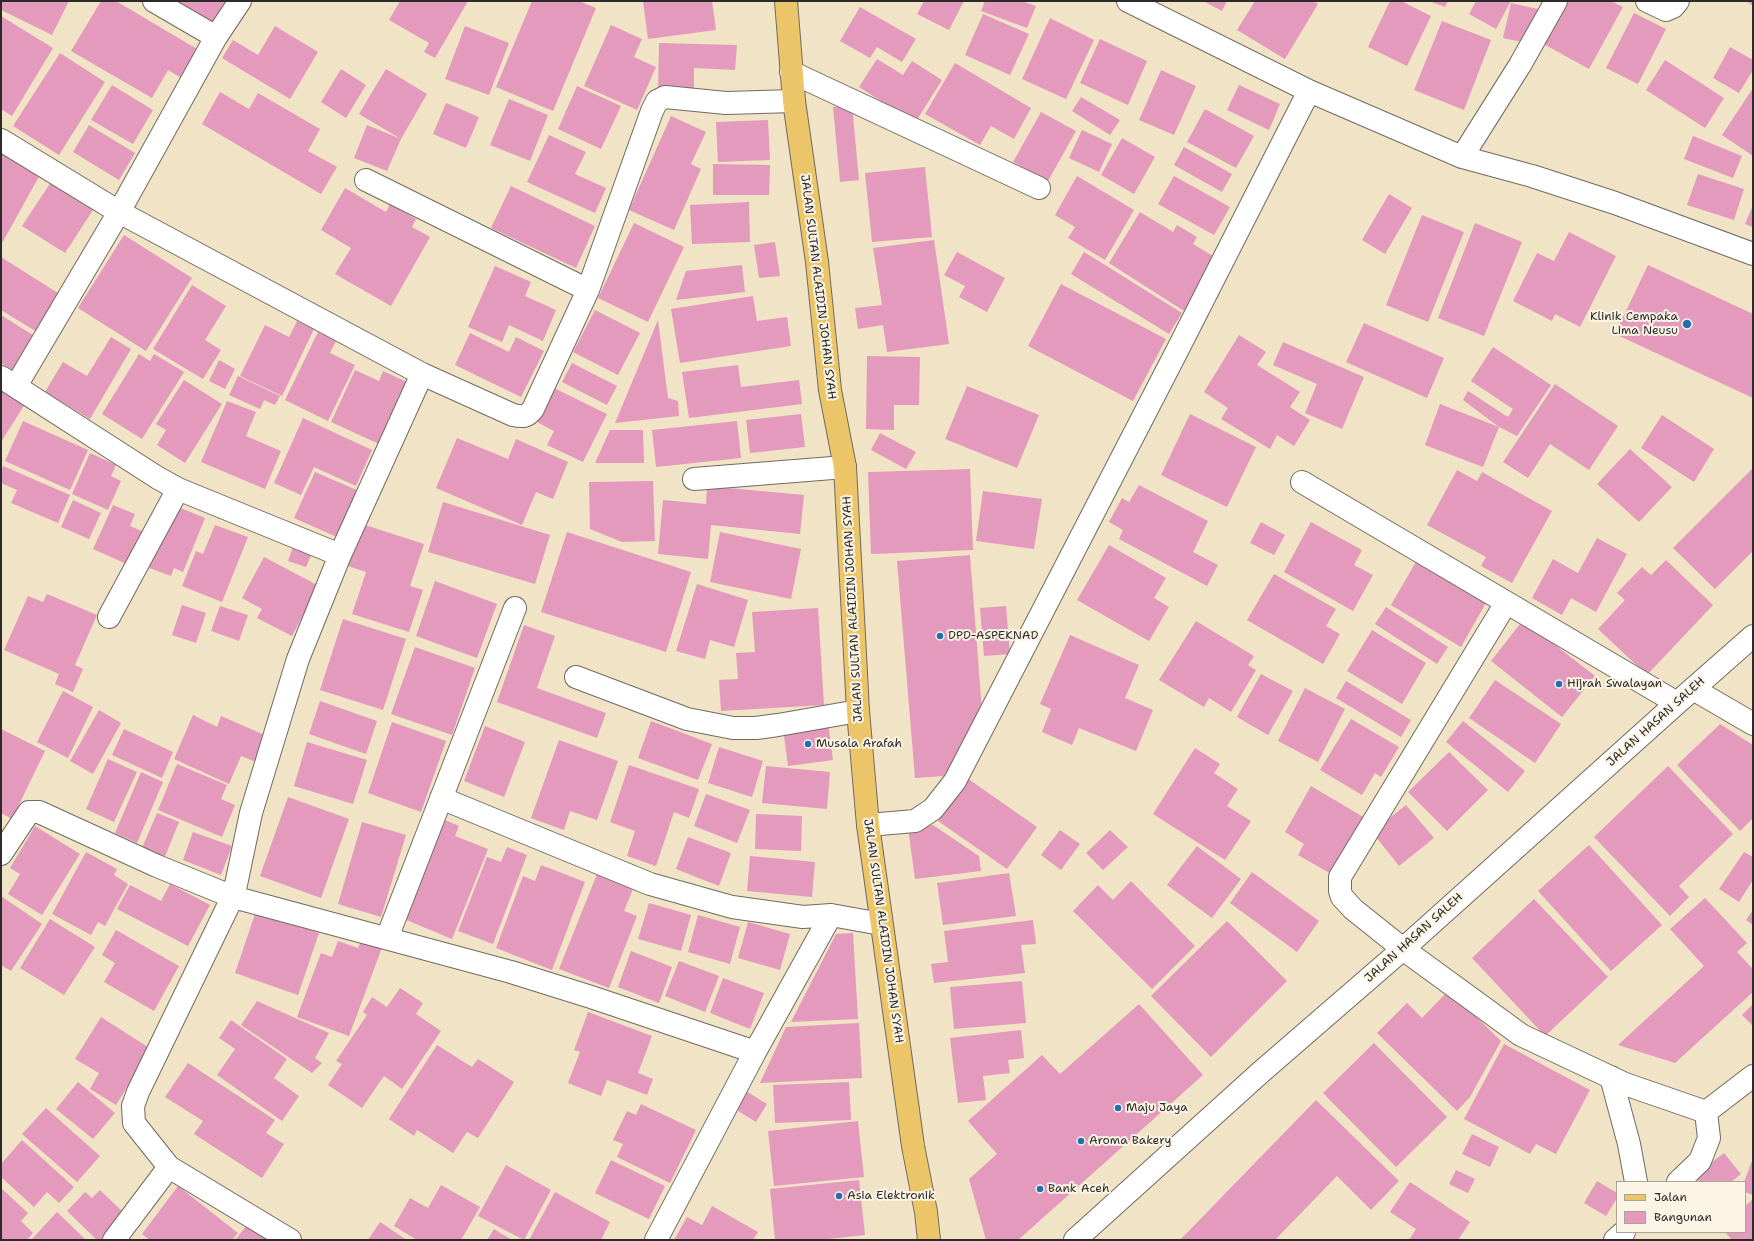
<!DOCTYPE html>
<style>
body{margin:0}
#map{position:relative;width:1754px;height:1241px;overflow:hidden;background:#f1e3c5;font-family:"Shantell Sans",sans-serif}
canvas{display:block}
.frame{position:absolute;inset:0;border:2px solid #2b2b2b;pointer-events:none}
.legend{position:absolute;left:1616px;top:1181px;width:130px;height:52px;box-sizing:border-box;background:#fcf5e5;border:1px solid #a8a49b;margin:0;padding:5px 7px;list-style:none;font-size:12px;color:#2b2b2b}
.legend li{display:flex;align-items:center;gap:8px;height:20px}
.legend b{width:20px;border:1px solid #a8a49b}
</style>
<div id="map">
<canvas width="1754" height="1241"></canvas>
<div class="frame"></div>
<ul class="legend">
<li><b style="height:5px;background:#edc569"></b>Jalan</li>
<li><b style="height:11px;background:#e49abd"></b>Bangunan</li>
</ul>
</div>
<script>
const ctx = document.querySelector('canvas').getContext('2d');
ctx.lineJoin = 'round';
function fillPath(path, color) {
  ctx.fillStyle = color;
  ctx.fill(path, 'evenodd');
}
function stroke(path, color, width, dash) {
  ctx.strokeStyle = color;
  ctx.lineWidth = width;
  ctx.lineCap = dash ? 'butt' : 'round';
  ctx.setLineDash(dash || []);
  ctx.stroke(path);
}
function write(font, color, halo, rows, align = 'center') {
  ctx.font = font + ' "Shantell Sans",sans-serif';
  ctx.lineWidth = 4;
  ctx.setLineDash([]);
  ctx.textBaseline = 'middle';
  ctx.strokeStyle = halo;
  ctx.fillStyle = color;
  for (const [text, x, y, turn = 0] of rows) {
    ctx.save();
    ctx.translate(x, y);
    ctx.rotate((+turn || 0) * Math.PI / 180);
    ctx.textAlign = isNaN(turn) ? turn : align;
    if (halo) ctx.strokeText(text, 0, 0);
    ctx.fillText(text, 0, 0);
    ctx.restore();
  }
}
fillPath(new Path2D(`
 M1,1H69L52,35L1,10Z
 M101,1H116L202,52L185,80L168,70L152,98L71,51Z
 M178,1H227L213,26L176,5Z
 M400,1H468L435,58L424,52L429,43L389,20Z
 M532,1H579L596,8L553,111L496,87Z
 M643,1H712L716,30L648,39Z
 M924,1H964L949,30L917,14Z
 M985,1H1022L1036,6L1027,28L981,11Z
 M1203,1H1227L1222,11Z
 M1255,1H1313L1318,4L1285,59L1237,30Z
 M1390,1H1401L1431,16L1407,66L1368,47Z
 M1429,1H1448L1445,7Z
 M1476,1H1511L1496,29L1469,14Z
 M1562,1H1611L1623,7L1589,69L1540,42Z
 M1746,1H1753V6Z
 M1511,3L1538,9L1531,44L1503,38Z
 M860,7L916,39L902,62L877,47L870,58L840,41Z
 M1634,13L1666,29L1638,84L1606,68Z
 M983,14L1029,34L1010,75L965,55Z
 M1,16L53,48L12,116L1,109Z
 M1050,18L1094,40L1066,99L1022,79Z
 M1442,21L1491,40L1464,110L1414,90Z
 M611,25L642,39L634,57L656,67L637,110L584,86Z
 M275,26L318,52L290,99L222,58L233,40L258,55Z
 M465,26L509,43L489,95L445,79Z
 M1100,39L1147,61L1128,105L1080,83Z
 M659,43L737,45L735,70L694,68V89L658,88Z
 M1730,47L1753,60V70L1739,93L1713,78Z
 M60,53L105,82L59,155L13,126Z
 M877,59L903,75L912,61L942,80L915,123L859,87Z
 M1665,60L1724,98L1705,128L1646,90Z
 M955,63L1031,108L1014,139L991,126L980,145L925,114Z
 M341,69L366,85L346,118L321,102Z
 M386,69L427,94L401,139L359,114Z
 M1161,70L1196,86L1174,135L1139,120Z
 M112,85L153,110L133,144L91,120Z
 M1239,85L1280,104L1269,130L1227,110Z
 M577,86L621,106L601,149L558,129Z
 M1753,88V156L1722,135Z
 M220,92L249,109L258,93L320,129L308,151L337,167L321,194L202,124Z
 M1081,97L1120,120L1110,135L1072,111Z
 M509,99L548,115L530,161L490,145Z
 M446,103L479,117L466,148L433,134Z
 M852,105L859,180L840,182L833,107Z
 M1205,109L1254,136L1236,168L1187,142Z
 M1041,112L1076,131L1048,181L1013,162Z
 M671,116L706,132L691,164L701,169L674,230L629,210Z
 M768,120L770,160L718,162L716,122Z
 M89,125L135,153L119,180L73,152Z
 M367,125L401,139L387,171L354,158Z
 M1082,130L1112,144L1099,172L1069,158Z
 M549,135L586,152L575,174L606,188L595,213L527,182Z
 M1693,136L1742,156L1733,178L1684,159Z
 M1122,138L1155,157L1134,194L1101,175Z
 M1184,147L1232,174L1222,192L1174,165Z
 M1,151L41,173L1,245Z
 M713,164L770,165L769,195H713Z
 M925,167L932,237L872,242L865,173Z
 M1698,174L1744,189L1734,220L1687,205Z
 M1077,176L1134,210L1105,260L1068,238L1075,227L1055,215Z
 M1174,176L1230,207L1214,235L1158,204Z
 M51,182L93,210L65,253L22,226Z
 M511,186L595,226L576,268L491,228Z
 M345,188L386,212L390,204L416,219L412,227L430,237L391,306L335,274L351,248L321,230Z
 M1389,194L1412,208L1385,254L1362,240Z
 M749,202L750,242L692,244L690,205Z
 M1753,205V227L1745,224Z
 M1140,212L1173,232L1177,225L1197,237L1193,244L1218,259L1184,311L1109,263Z
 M1422,215L1464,232L1428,322L1386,305Z
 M634,223L684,247L648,322L598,298Z
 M1475,223L1522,242L1484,336L1438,318Z
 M1569,232L1616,256L1580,327L1555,314L1552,321L1513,301L1537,253L1554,261Z
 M124,235L192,278L146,351L78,308Z
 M934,240L949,344L887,352L883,325L858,329L855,308L882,305L873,248Z
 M775,242L780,276L759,278L754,245Z
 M957,252L1005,278L987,312L959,297L965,286L944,275Z
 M1084,252L1182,313L1169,334L1071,274Z
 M1,257L61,295L37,332L1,310Z
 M742,265L745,292L676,300L686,271Z
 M1648,265L1753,314V398L1615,334Z
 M495,266L531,282L525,296L556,310L543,341L509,325L502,342L468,327Z
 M1061,284L1166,339L1133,401L1028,346Z
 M192,285L226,306L205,340L221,350L203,379L153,349Z
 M753,296L757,321L787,317L791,346L680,363L671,309Z
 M595,310L640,333L618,375L573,352Z
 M1,315L36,337L16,372L1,363Z
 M658,320L668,398L678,401L679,416L615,423Z
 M297,321L314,329L282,396L240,376L265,325L289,337Z
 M1364,323L1444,358L1427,398L1346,362Z
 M318,332L336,341L330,353L355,365L328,421L285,400Z
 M470,333L509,352L516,337L544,351L521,397L455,365Z
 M1239,335L1266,352L1257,365L1300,392L1290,407L1310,420L1294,446L1277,435L1270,449L1221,419L1228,408L1204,392Z
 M111,337L131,349L90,419L45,392L63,362L87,376Z
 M1283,342L1364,377L1342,429L1305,413L1317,384L1273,365Z
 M1493,347L1551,385L1517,436L1499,427L1463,400L1468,391L1508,417L1513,409L1471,381Z
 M139,354L150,361L154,354L184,372L142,439L102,414Z
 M867,356L920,357L919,405H894V430L866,429Z
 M219,360L235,369L225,389L209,381Z
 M572,363L617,386L607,405L562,382Z
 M738,365L741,387L799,380L802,404L689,418L682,372Z
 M355,370L379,381L383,371L407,382L379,444L331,422Z
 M238,376L280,396L275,405L264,400L260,409L229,395Z
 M184,380L222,404L185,463L157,445L166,430L156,424Z
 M1555,384L1618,426L1589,470L1550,444L1528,478L1503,462Z
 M967,386L1039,415L1017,468L945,439Z
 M554,388L607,414L583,462L547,445L554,431L537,422Z
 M3,389L25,404L1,442V392Z
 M227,401L256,412L246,436L281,451L265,489L201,462Z
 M1440,404L1499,427L1483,467L1425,445Z
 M801,414L805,447L750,453L746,420Z
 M1190,414L1256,447L1227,507L1161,475Z
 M1662,415L1714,449L1694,482L1641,448Z
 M303,418L372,450L356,486L314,467L301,495L274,483Z
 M23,421L88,450L70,490L5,461Z
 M737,421L741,458L656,467L652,430Z
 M610,430H643L644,463H595Z
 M880,433L916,452L906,469L871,450Z
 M457,438L508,459L516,439L568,462L553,499L536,492L522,525L436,488Z
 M1630,449L1672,487L1639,522L1597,484Z
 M90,453L116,465L111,476L121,481L108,510L72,494Z
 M3,466L70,495L58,523L11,503L17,490L1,483V471Z
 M1753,468V551L1715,589L1673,548Z
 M970,469L973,550L871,554L868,472Z
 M1457,470L1477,481L1482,472L1552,511L1512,583L1481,566L1486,557L1427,525Z
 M315,472L359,491L339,538L294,518Z
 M653,481L655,541L622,542L590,529L589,482Z
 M1139,485L1208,521L1193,552L1218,565L1207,586L1119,539L1123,530L1109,522L1122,498L1129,502Z
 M707,486L804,495L800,534L711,525L708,559L658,554L663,500L706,504Z
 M983,491L1042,499L1034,549L976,541Z
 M73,500L101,513L89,539L61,527Z
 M443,502L550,535L535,584L428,552Z
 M113,505L135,514L130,526L146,533L131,566L93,549Z
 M173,505L205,518L183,572L174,568L171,576L149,568Z
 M1261,522L1285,535L1274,555L1250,543Z
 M1311,522L1362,550L1354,565L1373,575L1353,611L1284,572Z
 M362,524L424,544L410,586L423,590L409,632L352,614L366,572L348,566Z
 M215,525L248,537L222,602L182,586L196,551L203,554Z
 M567,532L691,572L666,652L541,612Z
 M720,532L801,549L791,599L710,582Z
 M1597,538L1627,554L1596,612L1571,598L1562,615L1532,598L1553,559L1578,573Z
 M294,544L313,551L306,567L288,561Z
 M1109,545L1166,578L1154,598L1169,607L1149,641L1077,600Z
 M970,555L982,711L944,776L915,778L897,561Z
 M264,557L319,586L292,636L257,618L262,609L242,598Z
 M1417,560L1487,601L1461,647L1391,605Z
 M1666,560L1713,605L1647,675L1598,629L1625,600L1617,593L1642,567L1651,575Z
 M1274,574L1336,609L1326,626L1340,634L1323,664L1247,620Z
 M435,581L497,604L477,658L416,636Z
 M697,584L748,600L734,647L710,640L705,659L676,651Z
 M47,594L97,615L75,665L83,669L73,692L55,684L59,674L4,650L28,596L43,602Z
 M182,605L206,613L196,643L172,635Z
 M220,606L248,615L239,641L211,631Z
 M1006,606L1010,654L984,656L980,608Z
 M1386,607L1448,647L1437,664L1375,624Z
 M818,608L824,705L721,711L719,680L738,679L736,653L755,652L752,612Z
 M343,619L406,639L383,710L320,690Z
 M1523,620L1595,676L1562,717L1491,661Z
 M1196,621L1254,656L1248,665L1256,670L1231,712L1209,698L1204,707L1159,680Z
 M524,625L555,636L537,688L606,713L597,738L497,702Z
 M1372,630L1426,663L1402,704L1347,671Z
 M1070,635L1139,665L1125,698L1153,710L1136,751L1079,728L1072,745L1042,732L1051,709L1040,704Z
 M415,647L475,668L452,735L391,714Z
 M1261,674L1293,691L1268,735L1237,717Z
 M1495,680L1561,724L1535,763L1469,718Z
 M1346,681L1411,720L1401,737L1336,698Z
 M1305,688L1345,709L1318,762L1278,741Z
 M63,691L93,707L68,758L37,742Z
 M320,701L377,721L366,754L309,734Z
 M99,710L121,723L93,774L70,761Z
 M193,715L217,727L221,716L267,736L256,762L241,756L229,784L174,759Z
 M1351,719L1399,747L1381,777L1375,773L1362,795L1320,770Z
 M651,721L712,744L698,780L638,758Z
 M1463,721L1525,771L1508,792L1446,742Z
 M392,722L446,741L421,812L368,793Z
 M828,723L833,760L788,766L783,729Z
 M1720,724L1753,745V818L1740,831L1677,765Z
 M485,726L525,742L504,797L464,781Z
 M1,729L45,751L12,819L1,813Z
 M124,729L173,752L162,778L112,755Z
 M559,740L618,761L597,820L570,811L564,830L531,818Z
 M307,742L367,760L353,804L294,786Z
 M719,747L763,761L752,797L708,783Z
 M1195,748L1220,764L1214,773L1238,789L1227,806L1251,821L1225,860L1153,814Z
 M1449,752L1488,790L1447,831L1408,792Z
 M108,759L137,772L114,822L86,809Z
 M177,764L227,785L221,799L235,805L222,837L158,810Z
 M629,765L699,789L689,818L674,812L656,866L627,856L635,831L610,822Z
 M766,766L830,772L827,809L762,803Z
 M1668,766L1733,834L1679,886L1689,897L1670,916L1594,837Z
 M141,772L163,782L137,843L115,833Z
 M967,778L1037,827L1007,869L938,821Z
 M1311,786L1365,818L1333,875L1298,855L1304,844L1285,832Z
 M706,794L750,810L737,843L694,826Z
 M288,797L349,819L321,898L260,876Z
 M1406,805L1434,838L1399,866L1372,832Z
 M157,813L179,822L164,859L141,850Z
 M756,814L802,816L801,851L755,849Z
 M445,820L459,826L455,836L488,849L452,939L404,919Z
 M362,822L406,835L381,917L338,904Z
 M933,825L979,856L981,871L915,879L908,828Z
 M35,826L80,854L42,915L8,894L20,874L10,868Z
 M1060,830L1080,844L1061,870L1041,855Z
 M1110,830L1128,847L1103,870L1086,853Z
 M193,832L232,846L221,875L183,860Z
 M688,837L731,853L719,886L676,869Z
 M1589,845L1662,925L1611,971L1538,891Z
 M1197,846L1241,879L1212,918L1167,885Z
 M507,847L527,855L493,944L458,931L487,857L501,862Z
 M86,852L117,869L114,875L128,884L105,926L98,922L91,935L52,914Z
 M1744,852L1753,857V880L1739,902L1719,889Z
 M750,856L815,862L812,897L747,891Z
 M541,865L585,882L552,970L496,948L523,876L535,881Z
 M1252,872L1319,921L1297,952L1230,903Z
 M1009,873L1016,916L943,925L937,883Z
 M597,874L633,889L624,911L637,916L609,988L559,969Z
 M1131,881L1195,946L1152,989L1073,911L1098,885L1113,900Z
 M170,884L210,905L188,946L117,909L130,885L161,901Z
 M1,896L42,924L11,971L1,965Z
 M1705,898L1747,943L1737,952L1753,969V992L1675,1063L1618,1045L1704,966L1670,929Z
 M1534,899L1608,977L1545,1036L1472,958Z
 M649,903L691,915L681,951L638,939Z
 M1753,910V925L1746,920Z
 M256,911L319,933L298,995L235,973Z
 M698,915L740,927L730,964L688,952Z
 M50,919L95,947L64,995L20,968Z
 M1033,920L1036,944L1021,945L1025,973L934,983L931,964L948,962L944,931Z
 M1227,921L1287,981L1211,1057L1151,996Z
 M748,922L790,934L780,970L738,958Z
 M116,930L179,966L154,1011L104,982L115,963L102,955Z
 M853,933L858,1019L791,1022L836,934Z
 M363,937L383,945L349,1036L297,1017L321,953L332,957L338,941L358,948Z
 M631,951L672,967L659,1003L618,987Z
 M679,961L719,976L705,1012L665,996Z
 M723,978L764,993L750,1029L710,1013Z
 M1022,981L1026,1023L954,1029L950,987Z
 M400,988L423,1003L416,1014L441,1031L402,1089L384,1076L362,1108L328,1085L342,1064L336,1061L367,1015L363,1012L372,997L387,1007Z
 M1449,990L1501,1041L1470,1097L1457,1111L1377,1033L1407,1003L1422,1018Z
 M257,1001L329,1033L315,1058L322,1063L312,1073L241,1025Z
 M1139,1004L1203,1075L1018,1240H986L969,1179L997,1154L968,1121L1042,1055L1060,1074Z
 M1753,1004V1026L1742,1015Z
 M588,1012L652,1036L638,1073L653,1079L647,1095L607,1080L601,1096L568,1083L580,1052L574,1050Z
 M101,1017L151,1049L116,1105L90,1089L99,1073L75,1059Z
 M231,1020L287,1059L274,1078L299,1096L282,1121L217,1075L235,1049L219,1038Z
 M859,1023L862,1078L760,1083L786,1027Z
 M1021,1030L1024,1058L1008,1060L1010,1073L983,1076L986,1100L958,1103L950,1038Z
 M1374,1043L1447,1117L1396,1167L1323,1093Z
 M1504,1044L1590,1090L1556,1154L1536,1144L1530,1154L1464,1119Z
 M437,1045L472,1067L478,1059L514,1082L478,1138L467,1132L453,1153L417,1130L414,1136L389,1119Z
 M188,1063L275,1120L266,1133L284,1144L262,1178L194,1134L203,1121L165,1097Z
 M78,1082L115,1113L93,1139L56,1109Z
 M849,1082L851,1120L775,1123L773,1085Z
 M746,1091L767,1104L756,1122L735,1109Z
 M1316,1100L1399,1181L1371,1210L1337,1176L1275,1240H1180Z
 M641,1104L696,1130L670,1183L617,1157L623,1144L613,1140L627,1111L636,1115Z
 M46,1108L100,1156L77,1182L22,1134Z
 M858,1121L864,1177L774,1186L768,1131Z
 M1472,1134L1499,1147L1490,1167L1462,1154Z
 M22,1140L74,1187L59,1203L47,1192L34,1207L1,1177V1164Z
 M1724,1153L1741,1174L1731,1182H1700L1694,1176Z
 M1753,1158V1195L1745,1192L1744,1182Z
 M611,1160L665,1186L649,1219L595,1193Z
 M506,1165L551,1190L524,1240L478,1216Z
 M1456,1170L1475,1179L1468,1193L1449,1184Z
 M859,1180L865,1235L819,1240H775L770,1189Z
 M1597,1181L1617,1193V1198L1606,1216L1584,1203Z
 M1410,1182L1470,1222L1458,1240H1409L1416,1229L1390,1212Z
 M441,1185L480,1207L461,1240H417L394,1226L410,1198L428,1208Z
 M178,1186L238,1233L232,1240H150L142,1234Z
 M1,1188L28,1213L21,1221L33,1233L27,1240H1Z
 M100,1190L126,1215L102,1240H97L67,1211L85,1192L92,1198Z
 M555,1192L610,1222L601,1240H529Z
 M1753,1199V1240H1732L1725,1232H1745V1206Z
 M712,1206L758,1232L753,1240H674L687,1217L702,1225Z
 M57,1212L86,1240H31Z
 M380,1222L407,1240H368Z
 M248,1224L268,1240H235Z
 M494,1229L512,1240H487Z`), '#e49abd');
const minor = new Path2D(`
 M154,1L216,37
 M1128,1L1309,91L1462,157L1532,176L1615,203L1753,254
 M1647,1L1666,10L1673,7L1678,1
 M791,72L1039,188
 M1,140L119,212L422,374L513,415C523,417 527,417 533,409L588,290L652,111L657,101L665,97L726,103L794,101
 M1462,157L1520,65L1556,1
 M366,180L588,290
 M1,377L158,478L178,489L340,555
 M16,386L119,212L216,37L240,1
 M694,479L845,467
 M1302,482L1677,703
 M1506,603L1340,877V891L1342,897L1353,909L1403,949L1521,1035L1625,1084L1706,1112L1753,1076
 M109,617L178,489
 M576,677L687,719L733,728H756L778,725L858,711
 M1693,689L1753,724
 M441,798L650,884L732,907L803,917L831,915L881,924
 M868,825L915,821L933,809L955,781L1177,351L1309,91
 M1,854L29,812H39L157,866L233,897L511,972L591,997L755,1052L831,915
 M387,938L515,608
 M1611,1077L1629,1144L1636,1182
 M169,1167L290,1240
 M1678,1182L1700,1161L1709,1138L1706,1112
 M114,1240L169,1167L134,1123L133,1106L138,1092L234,894L251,813L298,659L340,555L422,374
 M656,1240L755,1052
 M1075,1240L1261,1072L1403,949L1677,703L1753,636
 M1615,1240L1624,1232`);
const major = new Path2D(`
 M786,1L794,101L817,262L830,390L845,467L858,711L868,825L913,1146L926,1212L929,1240`);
stroke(minor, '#706b61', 24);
stroke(major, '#706b61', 24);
stroke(minor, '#fff', 22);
stroke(major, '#edc569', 22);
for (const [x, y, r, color] of [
 [1687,324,5,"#1f6fb2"],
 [940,636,4,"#1f6fb2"],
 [1559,684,4,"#1f6fb2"],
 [808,744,4,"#1f6fb2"],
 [1118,1108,4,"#1f6fb2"],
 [1081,1141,4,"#1f6fb2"],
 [1040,1189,4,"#1f6fb2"],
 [839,1196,4,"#1f6fb2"]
]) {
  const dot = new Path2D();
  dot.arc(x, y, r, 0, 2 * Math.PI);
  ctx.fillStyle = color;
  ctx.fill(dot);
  stroke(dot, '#fcf5e5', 1.5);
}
write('12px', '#2b2b2b', '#fcf5e5', [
 ["JALAN SULTAN ALAIDIN JOHAN SYAH",818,287,83],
 ["JALAN SULTAN ALAIDIN JOHAN SYAH",853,609,-93],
 ["JALAN HASAN SALEH",1656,722,-42],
 ["JALAN SULTAN ALAIDIN JOHAN SYAH",883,931,82],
 ["JALAN HASAN SALEH",1414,938,-42]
]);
write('12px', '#2b2b2b', '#fcf5e5', [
 ["Klinik Cempaka",1678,317,"right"],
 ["Lima Neusu",1678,331,"right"],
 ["DPD-ASPEKNAD",948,636],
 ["Hijrah Swalayan",1567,684],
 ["Musala Arafah",816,744],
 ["Maju Jaya",1126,1108],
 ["Aroma Bakery",1089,1141],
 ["Bank Aceh",1048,1189],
 ["Asia Elektronik",847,1196]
], 'left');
</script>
